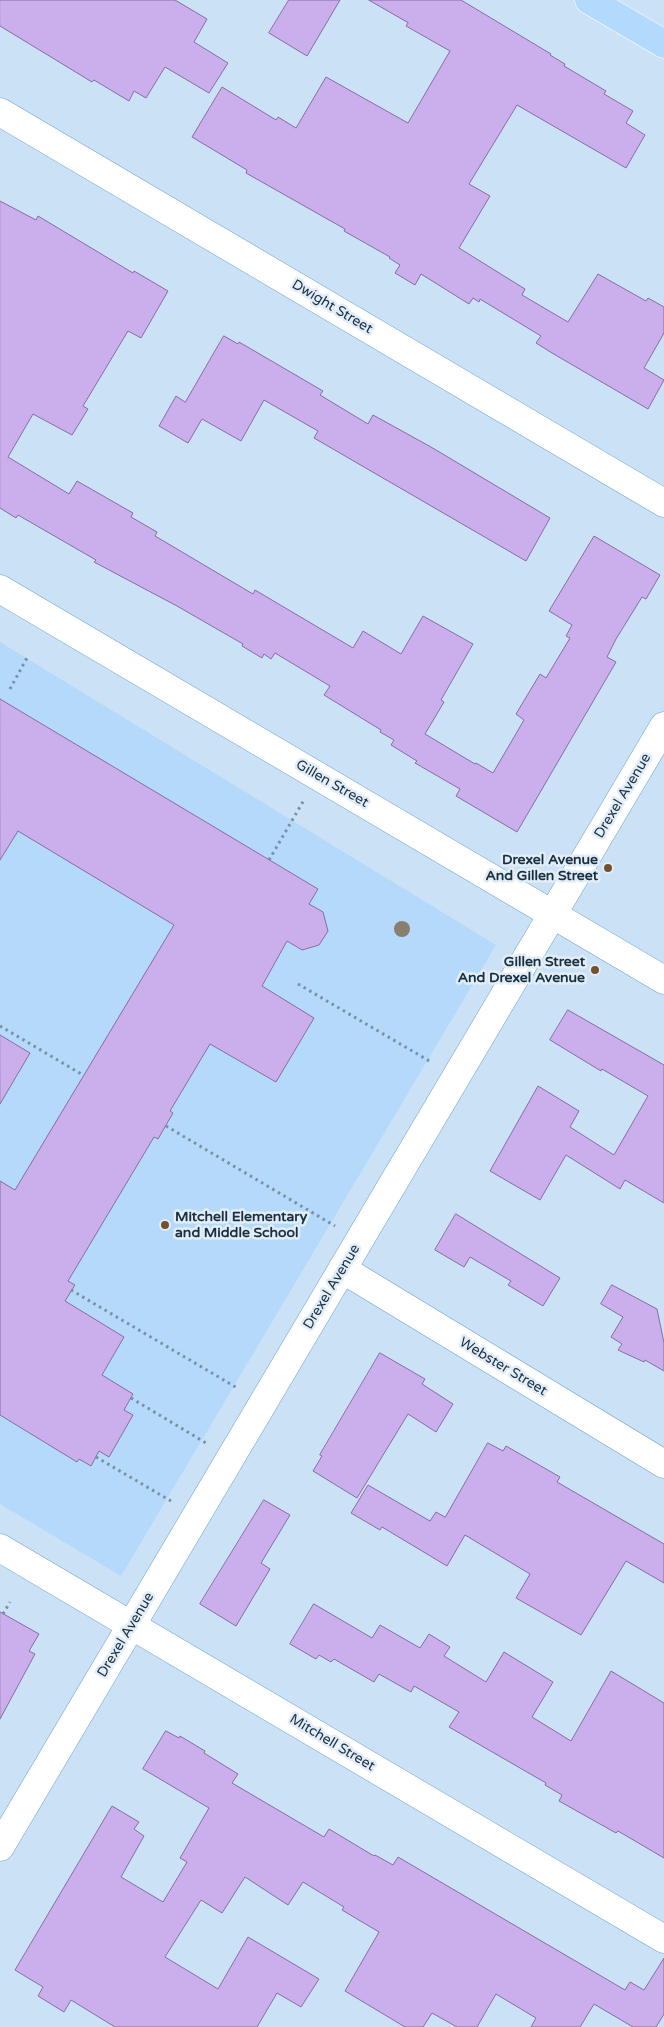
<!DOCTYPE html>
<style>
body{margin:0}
canvas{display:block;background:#cbe1f5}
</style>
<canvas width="664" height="2027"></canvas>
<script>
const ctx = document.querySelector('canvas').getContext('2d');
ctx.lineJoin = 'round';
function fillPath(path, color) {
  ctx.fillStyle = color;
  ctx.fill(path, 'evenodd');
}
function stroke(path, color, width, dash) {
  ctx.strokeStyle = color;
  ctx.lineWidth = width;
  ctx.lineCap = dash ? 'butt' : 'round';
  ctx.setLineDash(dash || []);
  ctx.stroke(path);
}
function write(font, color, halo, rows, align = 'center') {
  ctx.font = font + ' "Varela Round",sans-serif';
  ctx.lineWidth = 5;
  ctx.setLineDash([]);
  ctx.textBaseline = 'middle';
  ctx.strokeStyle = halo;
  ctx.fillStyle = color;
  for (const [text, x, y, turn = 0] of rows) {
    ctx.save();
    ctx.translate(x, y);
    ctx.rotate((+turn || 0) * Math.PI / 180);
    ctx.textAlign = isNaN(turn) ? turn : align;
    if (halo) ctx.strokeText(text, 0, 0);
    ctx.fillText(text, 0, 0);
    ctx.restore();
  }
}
fillPath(new Path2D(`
 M0,642L496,945L121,1576L0,1504Z`), '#b5d9fa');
const building = new Path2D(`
 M0,0H175L207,19L194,42L228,63L209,93L165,67L146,98L134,91L129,101L94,80L92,82L0,26Z
 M289,0H340L307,56L269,33Z
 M369,0H461L551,54L550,55L565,64L564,66L606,91L604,94L633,111L626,123L645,135L626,168L517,105L469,184L490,196L459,248L525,289L522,295L568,322L598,274L646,301L648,298L664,307V333L644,368L664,380L648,409L552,353L536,343L541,336L480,299L479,302L473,298L469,304L421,274L415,285L395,273L400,265L389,258L390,257L344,231L345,229L246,173L247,170L192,137L222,87L276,120L278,117L296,128L326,77L408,123L450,51L406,26L408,23Z
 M0,201L36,220L38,216L133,273L134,271L168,291L141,338L128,331L83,406L88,409L72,435L33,414L8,457L69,494L77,481L133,513L131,517L157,532L155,536L253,594L255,590L353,648L363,631L401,654L423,616L473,644L441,700L444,702L425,734L475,764L476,763L493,773L524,720L516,714L540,674L546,678L570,638L566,636L572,625L549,611L594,536L660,575L646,599L642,597L616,639L607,657L616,662L517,832L456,796L460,789L415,763L417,761L391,745L394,740L380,732L381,730L324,695L330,686L275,653L271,659L264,654L262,658L242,646L243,644L177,606L94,562L96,560L18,515L16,518L0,508Z
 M224,336L238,344L239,342L323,391L320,395L368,424L373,415L431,447L550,518L526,561L314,438L318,431L264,400L241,441L202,419L188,443L159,426L176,396L185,402Z
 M0,699L318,889L309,904L323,912L328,931L319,945L302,950L287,941L262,986L314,1018L276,1082L210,1044L170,1111L173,1113L158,1139L154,1137L68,1281L75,1285L65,1301L124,1337L102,1375L133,1394L124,1410L133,1415L109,1457L99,1451L91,1466L79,1459L77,1462L0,1415V1181L15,1190L174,925L18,831L0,860Z
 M568,1010L664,1065V1203L625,1180L620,1189L566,1155L540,1200L490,1171L538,1086L579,1111L570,1127L614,1155L648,1096L602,1069L601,1071L550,1040Z
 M0,1035L30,1053L0,1104Z
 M456,1214L560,1278L543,1306L508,1285L511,1281L470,1257L464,1267L435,1250Z
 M612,1285L657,1309L664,1343V1371L645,1360L644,1362L618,1350L622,1344L611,1337L623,1317L601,1304Z
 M380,1353L425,1379L422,1384L453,1404L436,1432L408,1414L357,1498L313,1471L322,1456L320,1455Z
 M488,1443L503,1451L506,1446L560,1477L557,1482L664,1544V1583L626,1561L581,1635L516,1598L530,1574L465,1535L447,1566L382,1527L380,1530L351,1513L368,1485L430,1521L436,1512L445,1517Z
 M264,1500L290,1515L261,1563L270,1569L236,1626L200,1604Z
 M314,1604L372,1638L380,1625L420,1648L429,1634L450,1647L444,1656L486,1682L504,1652L553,1682L532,1717L571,1741L611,1671L664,1703V1858L618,1831L616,1833L559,1801L562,1795L545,1785L546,1783L449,1727L459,1712L414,1686L411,1692L379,1674L374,1682L334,1659L331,1662L319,1655L316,1659L290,1644Z
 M0,1612L39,1634L29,1651L35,1654L0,1719Z
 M166,1731L179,1738L180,1736L205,1751L204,1753L238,1774L232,1783L324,1837L329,1829L374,1856L375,1855L393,1865L398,1857L625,1990L630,1982L644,1990L664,1958V2014L656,2027H633L594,2004L580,2027H531L536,2018L496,1994L477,2027H457L432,2013L423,2027H405L345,1991L379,1932L342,1910L344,1907L303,1882L288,1905L245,1877L222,1913L201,1900L165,1957L218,1989L248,1937L319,1979L301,2007L277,1993L257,2027H115L71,2000L64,2012L38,1996L43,1987L15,1970L112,1806L139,1822L134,1829L144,1836L121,1877L163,1902L187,1862L180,1858L209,1808L143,1769Z`);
fillPath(building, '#cbafec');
stroke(building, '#876da5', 1);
const minor = new Path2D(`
 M0,112L664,503
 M0,589L664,980
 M342,1269L664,1464
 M0,1548L664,1939
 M0,1847L664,726`);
const major = new Path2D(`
 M589,0L664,44`);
stroke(minor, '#6da3d1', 29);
stroke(major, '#fff', 29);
stroke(new Path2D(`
 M10,689L28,656
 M269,860L304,800
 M298,984L431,1062
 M0,1026L83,1075
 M166,1126L335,1226
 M71,1290L239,1389
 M131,1398L206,1443
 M96,1457L171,1501
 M3,1614L10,1602`), '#7a90a3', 3, [2.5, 4]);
stroke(minor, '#fff', 28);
stroke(major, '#b2dafc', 28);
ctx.fillStyle = '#897f6e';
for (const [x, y] of [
 [402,929]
]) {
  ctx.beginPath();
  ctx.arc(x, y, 8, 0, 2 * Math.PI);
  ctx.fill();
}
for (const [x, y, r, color] of [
 [608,868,5,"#75512b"],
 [595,970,5,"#75512b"],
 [165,1225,5,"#75512b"]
]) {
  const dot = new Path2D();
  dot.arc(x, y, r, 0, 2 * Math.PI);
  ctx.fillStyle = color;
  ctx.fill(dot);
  stroke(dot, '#e2edf7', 2);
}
write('14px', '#193042', '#e2edf7', [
 ["Dwight Street",332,307,31],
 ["Gillen Street",332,784,30],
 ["Drexel Avenue",623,796,-59],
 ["Drexel Avenue",332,1287,-59],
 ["Webster Street",503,1367,31],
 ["Drexel Avenue",126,1635,-59],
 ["Mitchell Street",332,1743,31]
]);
write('bold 14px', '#193042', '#e2edf7', [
 ["Drexel Avenue",598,860],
 ["And Gillen Street",598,876],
 ["Gillen Street",585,962],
 ["And Drexel Avenue",585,978],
 ["Mitchell Elementary",175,1217,"left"],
 ["and Middle School",175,1233,"left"]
], 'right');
</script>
